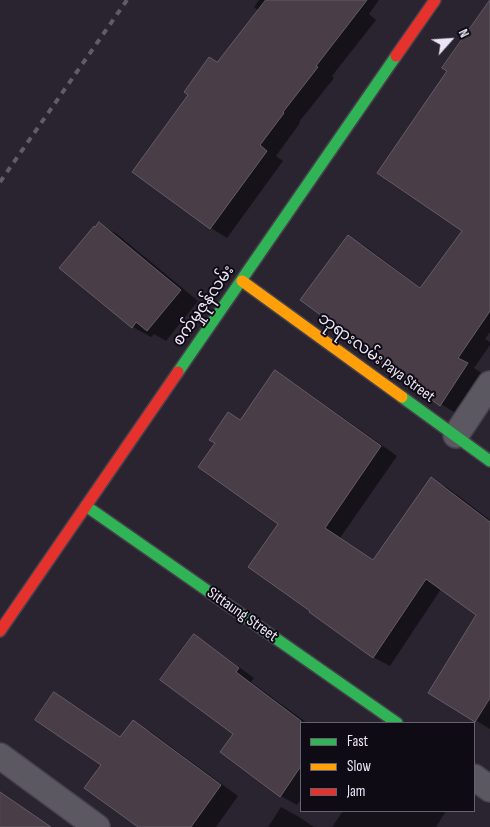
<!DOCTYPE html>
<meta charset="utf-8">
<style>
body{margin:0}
#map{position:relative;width:490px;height:827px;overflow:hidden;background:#292430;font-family:"Sofia Sans Condensed",sans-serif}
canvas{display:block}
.legend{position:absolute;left:300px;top:722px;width:175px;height:90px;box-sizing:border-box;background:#0f0b15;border:1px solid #67626f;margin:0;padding:6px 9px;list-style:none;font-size:15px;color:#ebe5f6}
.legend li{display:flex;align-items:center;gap:10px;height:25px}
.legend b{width:25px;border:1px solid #67626f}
.north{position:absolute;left:425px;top:15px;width:50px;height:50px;-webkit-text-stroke:4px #0f0b15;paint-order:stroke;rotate:64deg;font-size:14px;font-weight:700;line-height:20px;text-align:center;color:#ebe5f6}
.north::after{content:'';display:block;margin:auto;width:18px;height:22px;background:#ebe5f6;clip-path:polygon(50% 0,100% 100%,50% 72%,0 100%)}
</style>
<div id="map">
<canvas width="490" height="827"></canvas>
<ul class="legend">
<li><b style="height:6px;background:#30b455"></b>Fast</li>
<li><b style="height:6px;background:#ff9f0a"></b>Slow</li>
<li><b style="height:6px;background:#e5322d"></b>Jam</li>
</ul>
<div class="north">N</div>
</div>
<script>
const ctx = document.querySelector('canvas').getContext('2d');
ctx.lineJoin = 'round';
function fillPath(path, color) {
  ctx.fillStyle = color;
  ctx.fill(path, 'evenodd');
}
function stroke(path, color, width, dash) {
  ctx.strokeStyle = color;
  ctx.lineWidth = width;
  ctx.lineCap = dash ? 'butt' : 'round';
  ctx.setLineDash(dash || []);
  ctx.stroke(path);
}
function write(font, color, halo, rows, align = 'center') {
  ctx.font = font + ' "Sofia Sans Condensed","Noto Sans Myanmar",sans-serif';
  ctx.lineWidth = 4;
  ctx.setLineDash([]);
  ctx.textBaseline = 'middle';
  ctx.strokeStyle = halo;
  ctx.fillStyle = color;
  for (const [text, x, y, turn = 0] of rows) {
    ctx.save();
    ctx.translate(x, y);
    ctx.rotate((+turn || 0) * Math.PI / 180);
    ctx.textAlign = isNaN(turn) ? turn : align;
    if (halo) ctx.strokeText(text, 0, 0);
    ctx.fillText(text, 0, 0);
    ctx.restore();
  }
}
fillPath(new Path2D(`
 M259,0H379L369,14L376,20L332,76L334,78L299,122L300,123L276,156L283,161L227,238L211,228L134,172L217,63L259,11L254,7Z
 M490,2V332L485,339L490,342V345L474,368L483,374L457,414L441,404L349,237L365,246L421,288L464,231L448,71Z
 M99,224L117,234L198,301L166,341L154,334L151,337L133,327L61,268Z
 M275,372L291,381L397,456L340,538L374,561L431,479L448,488L490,520V729L430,693L478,615L441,589L390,666L373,657L280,524L241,421Z
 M194,636L210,646L254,678L251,682L307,723H301V799L297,805L281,796L234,734Z
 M55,693L72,704L122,738L133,722L151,732L238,796L216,827H140L102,765Z
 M281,807L299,817L314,827H268Z
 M343,811H446L436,827H332Z`), '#0007');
const building = new Path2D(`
 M266,0H367L316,66L318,67L283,112L284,113L260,145L267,151L210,229L132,172L188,95L184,92L209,57L217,62Z
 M490,0V311L458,358L468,363L440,406L377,360L378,357L300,300L348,235L420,288L462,231L377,173L447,71L442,68Z
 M99,222L181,290L147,331L136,322L132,328L59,268L94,226L95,227Z
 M275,370L381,446L325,528L373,560L431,477L490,522V698L475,722L428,693L476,615L426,579L373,658L309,612L310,611L248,567L278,524L198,467L215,443L209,440L228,412L240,420Z
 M194,634L239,668L236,672L301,721V766L280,797L220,752L233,734L160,680Z
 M54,692L120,737L133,720L221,785L191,827H138L84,788L101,765L35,720Z
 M0,792L51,827H0Z`);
fillPath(building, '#493d47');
stroke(building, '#655c64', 1);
const street = new Path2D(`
 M456,435L490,384
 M0,756L97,827
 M474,777L490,789`);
const fast = new Path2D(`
 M178,372L396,56
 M402,397L490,461
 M86,506L397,723`);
const slow = new Path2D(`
 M242,281L402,397`);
const jam = new Path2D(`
 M396,56L435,0
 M0,631L178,372`);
stroke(street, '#45414c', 28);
stroke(fast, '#45414c', 14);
stroke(slow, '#45414c', 14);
stroke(jam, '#45414c', 14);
stroke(street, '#5c5862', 25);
stroke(fast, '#30b455', 11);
stroke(slow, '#ff9f0a', 11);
stroke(jam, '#e5322d', 11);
stroke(new Path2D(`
 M0,182L127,0`), '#605d66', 4, [6, 6]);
write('16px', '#ebe5f6', '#0f0b15', [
 ["စက်မှုဇုန်လမ်း",204,306,-55],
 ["ဘုရားလမ်း Paya Street",376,358,36],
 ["Sittaung Street",242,615,35]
]);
</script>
